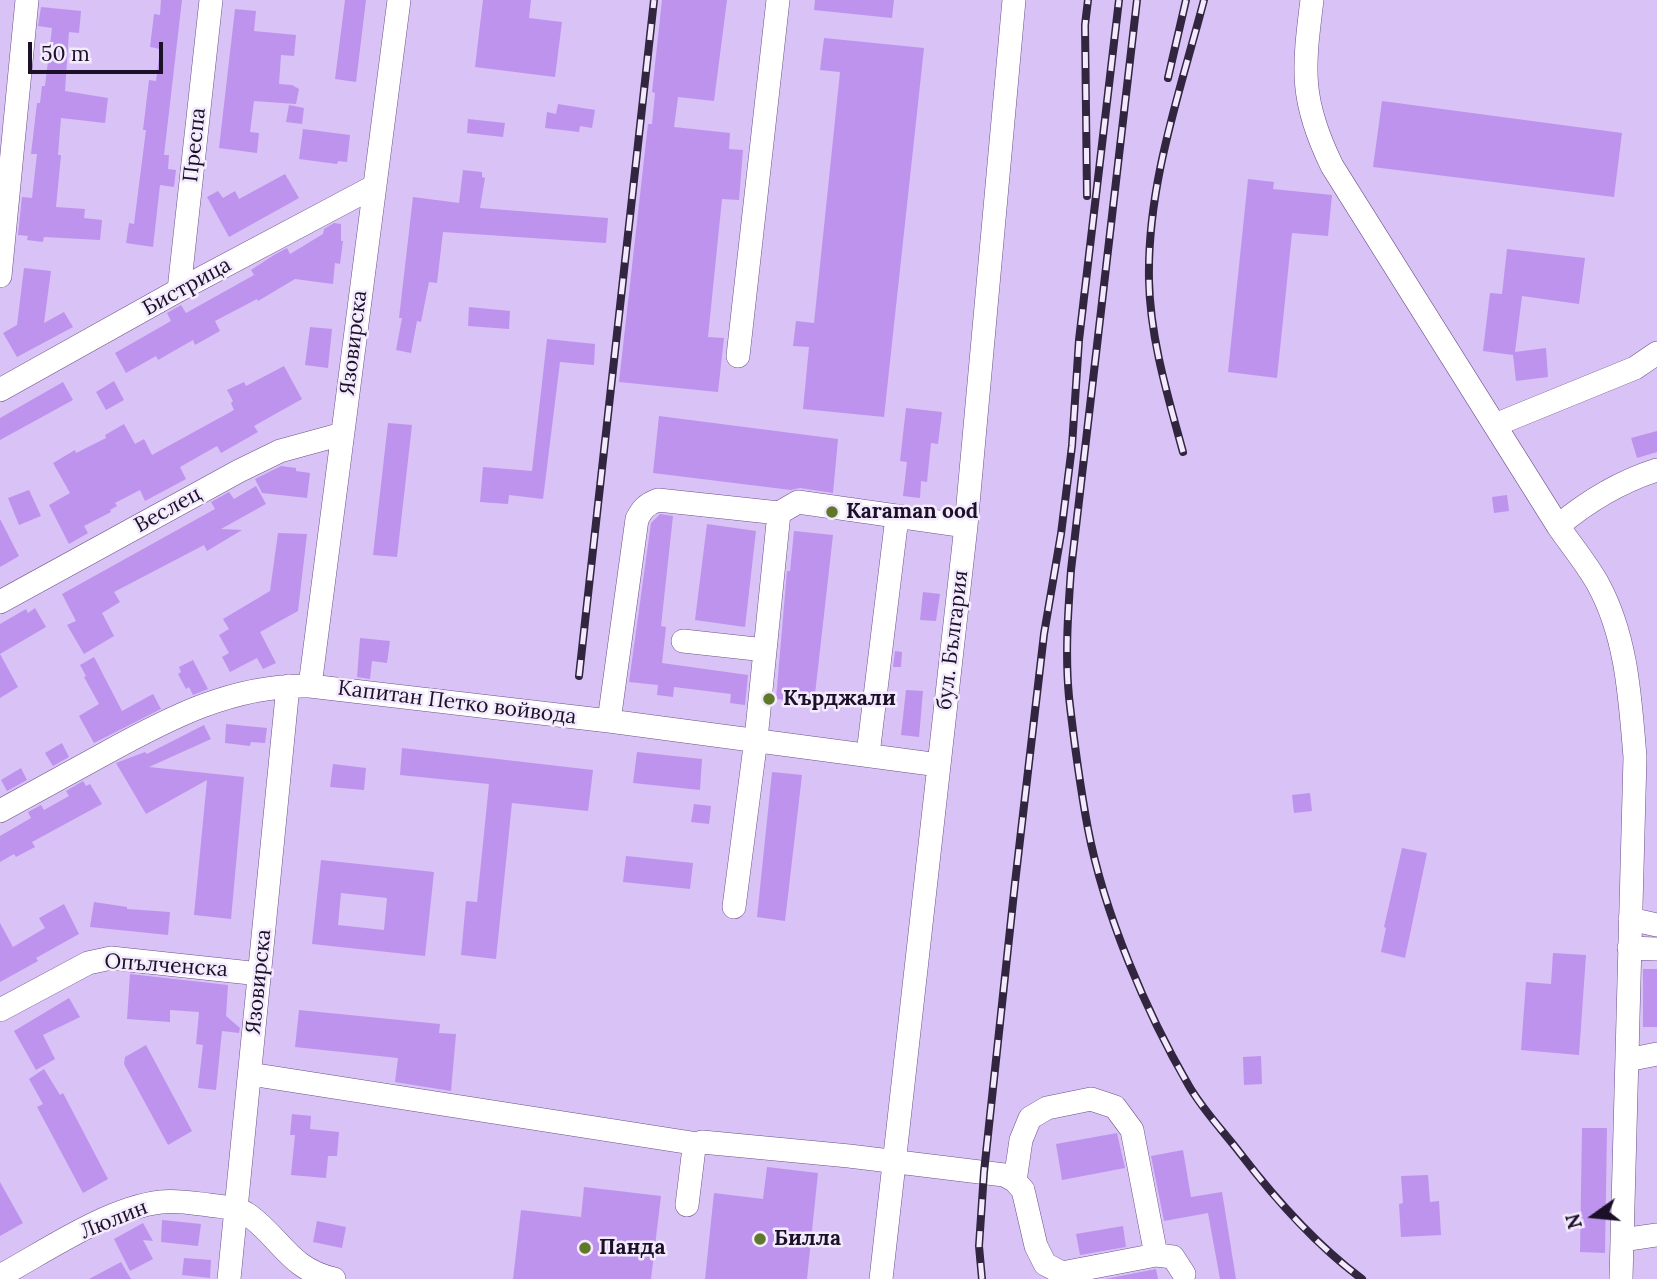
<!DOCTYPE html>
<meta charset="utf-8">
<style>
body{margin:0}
#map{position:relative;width:1657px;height:1279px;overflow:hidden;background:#d9c2f6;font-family:Lora,serif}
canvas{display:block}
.north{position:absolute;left:1559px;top:1181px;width:70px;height:70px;-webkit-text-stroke:5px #f3eafe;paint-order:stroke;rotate:255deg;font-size:19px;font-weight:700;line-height:28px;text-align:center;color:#1b1027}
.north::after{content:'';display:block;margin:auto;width:24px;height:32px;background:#1b1027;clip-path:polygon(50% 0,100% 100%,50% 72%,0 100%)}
.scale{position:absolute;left:28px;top:42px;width:135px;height:32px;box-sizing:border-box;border:4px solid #1b1027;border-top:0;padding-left:9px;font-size:21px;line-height:24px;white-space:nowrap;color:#1b1027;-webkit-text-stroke:5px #f3eafe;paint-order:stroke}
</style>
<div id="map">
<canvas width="1657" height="1279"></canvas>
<div class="north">N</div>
<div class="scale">50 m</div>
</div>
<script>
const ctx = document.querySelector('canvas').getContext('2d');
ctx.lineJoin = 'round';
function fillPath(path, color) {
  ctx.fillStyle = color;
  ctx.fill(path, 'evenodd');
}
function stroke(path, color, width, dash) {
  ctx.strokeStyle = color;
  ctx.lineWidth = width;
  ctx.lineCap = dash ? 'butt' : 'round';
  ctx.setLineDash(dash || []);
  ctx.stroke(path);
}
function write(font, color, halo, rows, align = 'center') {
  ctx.font = font + ' Lora,serif';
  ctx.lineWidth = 5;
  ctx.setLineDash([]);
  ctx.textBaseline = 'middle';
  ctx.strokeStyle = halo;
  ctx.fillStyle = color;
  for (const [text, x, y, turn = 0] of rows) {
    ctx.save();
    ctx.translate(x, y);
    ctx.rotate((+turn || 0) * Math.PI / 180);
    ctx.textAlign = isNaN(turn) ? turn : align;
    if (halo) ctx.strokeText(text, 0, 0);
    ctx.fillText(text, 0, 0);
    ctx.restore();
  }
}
fillPath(new Path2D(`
 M161,0H182L164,155H169L168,169L176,170L174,187L160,185L153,247L126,243L129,223L134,224L146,130H143L149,80L156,81L160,49L150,47L154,14L160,15Z
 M345,0H366L356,82L335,79Z
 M483,0H531L529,18L562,22L555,77L475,67Z
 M662,0H727L714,101L678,97L674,127L730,133L729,149L743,150L739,200L722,199L708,337L724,338L718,392L619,382L648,124H652L655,93L652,92Z
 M815,0H894L892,18L814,10Z
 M41,7L81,11L79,33L69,32L65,91L108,98L105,123L61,118L58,155H61L56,207L85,209L84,218L102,220L100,240L44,237L43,242L27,240L28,236L18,235L22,197L32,198L37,154H31L37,103H40L42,86H45L52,28L38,26Z
 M235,9L256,11L254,31L296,35L294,56L281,55L279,84L292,85L299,89L296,104L254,101L250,132L259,133L257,153L219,148Z
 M824,38L924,48L884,417L803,409L809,347L793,346L796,321L814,323L840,72L820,70Z
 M1382,101L1622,133L1614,197L1373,167Z
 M558,104L595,110L592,128L580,126L579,132L545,128L547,112L556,114Z
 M289,105L304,108L302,124L286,122Z
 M468,119L505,123L503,137L467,133Z
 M303,129L350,135L347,162L338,161L337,164L299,159Z
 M463,170L482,172V177L485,178L480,208L608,218L606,243L443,232L437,283L429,282L421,322L417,321L411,353L396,350L402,318H399L413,197L459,203Z
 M285,174L299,198L229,237L207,197L218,191L223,198L235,191L239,199Z
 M1248,179L1274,182L1273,189L1332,195L1328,236L1292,233L1277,378L1228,372Z
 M334,223L341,224V241H343L340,264L335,263L333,284L295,279L258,301L257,299L215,321L220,331L195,345L193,340L158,360L156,356L126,373L115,353L171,321L167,313L181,305L186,313L254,275L251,270L274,255L287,248L290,254L323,234L324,229Z
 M1507,249L1585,258L1579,304L1522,296L1515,352L1546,348L1548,377L1516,381L1513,355L1483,351L1490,293L1502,294Z
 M24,268L51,271L44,323L64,312L73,327L17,357L3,333L17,325Z
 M469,307L510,311L509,329L468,326Z
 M310,327L332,329L328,368L305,365Z
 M547,339L595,344L594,365L560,362L543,499L509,495L508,504L480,502L483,467L532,471Z
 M284,366L302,399L254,426L258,432L221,453L217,446L180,467L186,479L145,501L140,490L115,503L117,506L110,510L111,512L84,526L88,533L69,544L49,505L70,493L53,463L75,450L76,453L106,438L105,435L124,424L135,444L144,439L152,455L234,410L231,403L233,401L227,390L244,382L246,386Z
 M114,381L124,400L106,410L96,392Z
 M63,382L73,400L0,440V418Z
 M906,408L942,412L938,444L931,443L927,482L921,481L920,498L903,496L907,462L900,461Z
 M659,416L838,439L833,493L800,488L791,490L653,473Z
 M388,423L412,425L397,557L373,555Z
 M1657,431V452L1637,458L1631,438Z
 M281,466L296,468V471L310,473L307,498L262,493L255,479Z
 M256,486L266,504L221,529L242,530L207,551L204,545L114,592L120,602L102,613L114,636L84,654L67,625L76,621L62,594L215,509L211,502L229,492L234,499Z
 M29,490L41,516L19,525L8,498Z
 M1507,495L1509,511L1494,513L1492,497Z
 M660,514L673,516L661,626L666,627L662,663L748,675L745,705L730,703L731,694L674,687L673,697L657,695L658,685L629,682L651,523Z
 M0,519L19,556L0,567Z
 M707,524L756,531L745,627L695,620Z
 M794,531L833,535L814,703L776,699L787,571H790Z
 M278,533L307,534L298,611L260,632L276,663L263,669L257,658L230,672L222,657L229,653L219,635L229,629L223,619L270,591Z
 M923,592L940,594L936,621L920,620Z
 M35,608L46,627L0,654V624L26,609L28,613Z
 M360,638L390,641L387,663L372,661L370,679L357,677Z
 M895,651L902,652L901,667H893Z
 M0,654L18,687L0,698Z
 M94,657L122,711L153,694L161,709L94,743L79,716L99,704L84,677L86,676L80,665Z
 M193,660L208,689L193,695L189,687L186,689L178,674L181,672L179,667Z
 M906,690L923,691L919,737L901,735Z
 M226,724L267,728L265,743L251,742L250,746L225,743Z
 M204,725L211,739L149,767L244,777L231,919L194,915L207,780L146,814L116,763L145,752L147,754Z
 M62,743L69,757L53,766L45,753Z
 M402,748L593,770L588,811L512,803L496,959L461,955L466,901L477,902L489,784L400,775Z
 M637,752L702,759L700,790L633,783Z
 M333,764L366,768L364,790L330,787Z
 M21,768L27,780L7,791L1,780Z
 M772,772L802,775L785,921L757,917Z
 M83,781L86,786L90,784L102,804L32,842L35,847L16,857L14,854L0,862V836L31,818L28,812L41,805L44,810L69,796L66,791Z
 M1310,793L1312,811L1294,813L1292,795Z
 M694,804L711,806L709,824L691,822Z
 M1402,848L1427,853L1405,958L1381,952L1386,928L1384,927Z
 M626,856L693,863L690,889L623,882Z
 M321,860L434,872L425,956L312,944ZM341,893L387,898L384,930L338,925Z
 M94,902L127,907V909L170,912L168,935L90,927Z
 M64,904L79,934L36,958L38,961L0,982V923L13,947L45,928L39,918Z
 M1553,953L1586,955L1579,1055L1521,1050L1526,982L1551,984Z
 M1643,969H1657V1027H1643Z
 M130,974L228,985L226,1016L240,1028L239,1033L222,1031L216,1090L198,1088L203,1045L196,1044L199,1012L170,1010V1022L127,1019Z
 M69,998L80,1017L43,1035L55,1059L36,1070L14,1031Z
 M299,1010L440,1024L439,1033L456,1034L451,1091L395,1082L398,1058L295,1047Z
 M146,1045L192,1131L168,1145L124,1064L125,1057Z
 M1261,1056L1262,1084L1244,1085L1243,1057Z
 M44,1069L60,1095L63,1093L108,1179L83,1193L37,1107L43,1104L29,1079Z
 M292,1114L311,1116L310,1129L339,1132L337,1156H328L326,1178L291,1175L295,1135H290Z
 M1582,1128H1607L1605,1253L1580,1252Z
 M1117,1133L1125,1168L1062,1180L1056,1144Z
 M1183,1150L1191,1197L1222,1192L1236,1279H1220L1208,1213L1164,1221L1151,1156Z
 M767,1167L818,1173L807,1279H705L714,1193L763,1199Z
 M1428,1175L1430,1202L1439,1201L1441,1235L1401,1237L1399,1204L1403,1203L1401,1176Z
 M0,1182L23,1223L0,1236Z
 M584,1187L661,1196L651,1279H513L521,1210L581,1217Z
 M162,1220L201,1224L198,1246L161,1242Z
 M317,1221L346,1227L342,1248L313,1242Z
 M143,1223L153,1241L143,1240L153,1259L130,1271L114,1239Z
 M1123,1226L1126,1247L1080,1255L1076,1234Z
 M184,1258L211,1260L210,1278L182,1275Z
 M121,1262L131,1279H89Z
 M1156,1269L1158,1279H1105Z`), '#be93ee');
const minor = new Path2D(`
 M1312,0C1303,71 1300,100 1332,166L1558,526C1571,545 1587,564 1598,584C1627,637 1630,698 1635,757L1621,1279
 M0,276L27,0
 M179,290L211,0
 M738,356L778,0
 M0,390L179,290L375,186
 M1495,425L1635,368L1657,353
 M1558,526C1588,501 1619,482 1657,470
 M0,602L239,471L280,451L342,434
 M683,641L765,650
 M310,686L399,0
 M609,721L637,519C642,509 647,504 658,500L779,513L798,502L966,526
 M868,754L897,517
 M0,811C35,792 69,773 104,754C169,718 234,684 310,686L609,721L939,765
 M734,907L756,739L779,513
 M1630,919L1657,925
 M1629,948L1657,949
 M0,1010L88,963L111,958L260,974
 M1627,1060L1657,1054
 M250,1074L698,1144
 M1015,1181L1021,1140L1030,1118L1047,1108L1091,1099L1115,1107L1132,1130L1156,1255
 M687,1205L694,1148L702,1142L849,1156L1004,1175L1015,1181L1023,1190L1036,1246L1045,1264L1062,1273L1156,1255L1173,1257L1184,1274
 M1622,1240L1657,1235
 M0,1276C46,1251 108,1208 161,1202C176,1200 193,1203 209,1205C223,1207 238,1207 250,1216C282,1240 290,1269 334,1279
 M229,1279L288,686
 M881,1279L966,526L1014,0`);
stroke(minor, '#6c518a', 24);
stroke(minor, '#fff', 23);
const rail = new Path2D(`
 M1137,0L1071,570C1068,612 1065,655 1069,697C1074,741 1080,786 1088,829C1104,913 1146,1012 1189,1086C1203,1110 1223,1131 1240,1153C1276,1200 1315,1244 1362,1279
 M1168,78L1186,0
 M1087,196L1085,25L1088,0
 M1183,452C1168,397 1150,338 1149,280C1147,184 1180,92 1204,0
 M579,676L654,0
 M982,1279L979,1246L984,1172L1015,883L1044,634L1061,534L1072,446L1079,340L1119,0`);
stroke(rail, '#31253f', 8);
stroke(rail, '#f3eafe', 5, [16]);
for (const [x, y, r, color] of [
 [832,512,7,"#5f782a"],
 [769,699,7,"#5f782a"],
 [760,1239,7,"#5f782a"],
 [585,1248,7,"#5f782a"]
]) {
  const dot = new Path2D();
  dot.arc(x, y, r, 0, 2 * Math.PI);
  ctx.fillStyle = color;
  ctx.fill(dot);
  stroke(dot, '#f3eafe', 2.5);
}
write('21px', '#1b1027', '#f3eafe', [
 ["Преспа",195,145,-84],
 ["Бистрица",187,287,-29],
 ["Язовирска",354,343,-83],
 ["Веслец",168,510,-29],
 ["бул. България",953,640,-83],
 ["Капитан Петко войвода",457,703,7],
 ["Опълченска",166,966,4],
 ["Язовирска",259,982,-84],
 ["Люлин",114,1220,-22]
]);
write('bold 21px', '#1b1027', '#f3eafe', [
 ["Karaman ood",846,512],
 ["Кърджали",783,699],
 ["Билла",774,1239],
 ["Панда",599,1248]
], 'left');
</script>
